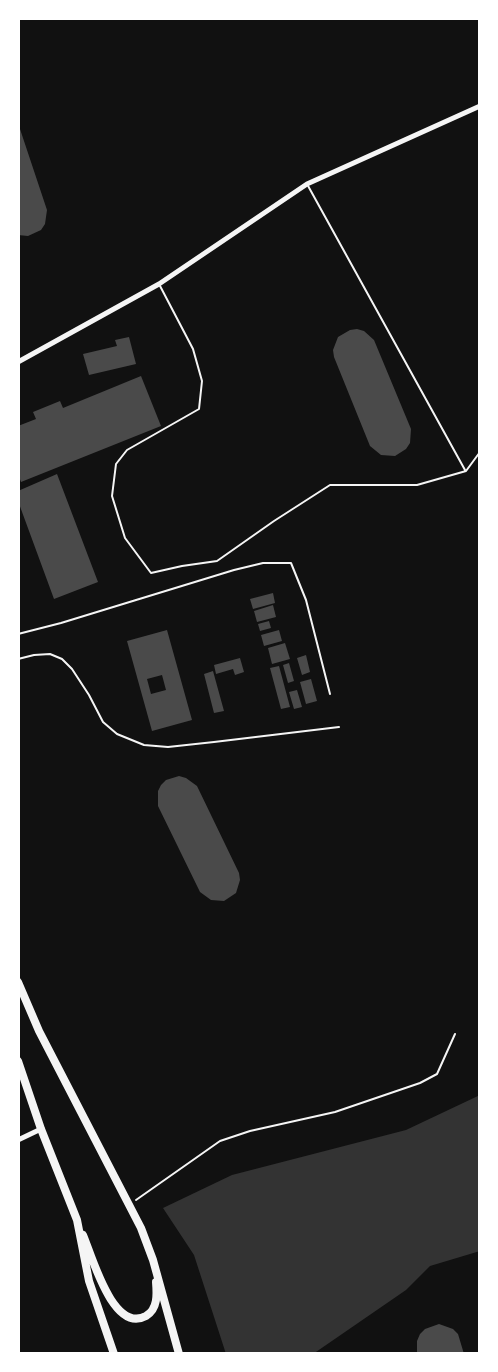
<!DOCTYPE html>
<style>
body{margin:0}
#map{position:relative;width:498px;height:1372px;overflow:hidden;background:#111;font-family:"Public Sans",sans-serif}
canvas{display:block}
.frame{position:absolute;inset:0;border:20px solid #fff;pointer-events:none}
</style>
<div id="map">
<canvas width="498" height="1372"></canvas>
<div class="frame"></div>
</div>
<script>
const ctx = document.querySelector('canvas').getContext('2d');
ctx.lineJoin = 'round';
function fillPath(path, color) {
  ctx.fillStyle = color;
  ctx.fill(path, 'evenodd');
}
function stroke(path, color, width, dash) {
  ctx.strokeStyle = color;
  ctx.lineWidth = width;
  ctx.lineCap = dash ? 'butt' : 'round';
  ctx.setLineDash(dash || []);
  ctx.stroke(path);
}
fillPath(new Path2D(`
 M480,1095V1251L430,1266L406,1290L313,1354H226L194,1255L163,1208L232,1175L406,1130Z`), '#333');
fillPath(new Path2D(`
 M18,123L47,210L45,224L41,230L28,236L18,235Z
 M357,329L364,331L374,340L411,429L410,443L406,449L395,456L381,455L370,446L334,357L333,350L338,337L350,330Z
 M129,337L136,364L89,375L83,354L117,346L115,340Z
 M141,376L161,426L21,482L18,474V426L36,419L33,412L60,401L63,408Z
 M57,474L98,582L54,599L18,501V491Z
 M273,593L275,603L253,609L250,599Z
 M273,605L276,617L257,622L254,611Z
 M269,621L271,628L260,631L258,624Z
 M167,630L192,720L152,731L127,641ZM162,675L166,690L151,694L147,679Z
 M279,630L282,641L264,646L261,635Z
 M285,643L290,659L272,664L268,648Z
 M306,655L310,672L302,675L297,658Z
 M240,658L244,672L235,675L233,669L216,674L214,665Z
 M289,663L294,681L288,683L283,665Z
 M279,666L290,707L281,709L270,668Z
 M213,671L224,711L214,713L204,674Z
 M311,679L317,701L306,704L300,682Z
 M297,690L302,707L294,709L289,692Z
 M179,776L186,778L197,786L239,873L240,880L236,893L224,901L211,900L200,892L158,806V791L161,785L166,780Z
 M439,1324L453,1329L458,1334L464,1354H417V1341L420,1334L425,1329Z`), '#4a4a4a');
stroke(new Path2D(`
 M136,1200L220,1141L250,1131L335,1112L420,1083L437,1074L455,1034`), '#f5f5f5', 2);
stroke(new Path2D(`
 M307,184L465,470
 M159,284L193,349L202,381L199,409L127,450L116,464L112,496L125,538L151,573L182,566L217,561L274,521L330,485H417L466,471L480,452
 M18,634L61,623L234,570L263,563H291L306,600L330,694
 M18,659L34,655L50,654L62,659L72,669L89,695L103,722L117,734L144,745L168,747L214,742L339,727`), '#f5f5f5', 2);
stroke(new Path2D(`
 M18,362L159,284L307,184L480,106
 M18,1140L41,1129`), '#f5f5f5', 5);
stroke(new Path2D(`
 M18,982L39,1031L141,1228L153,1260L179,1354
 M18,1061L41,1129L77,1220L89,1281L114,1354
 M83,1235C92,1256 113,1334 146,1316C158,1309 157,1294 156,1282`), '#f5f5f5', 8);
</script>
